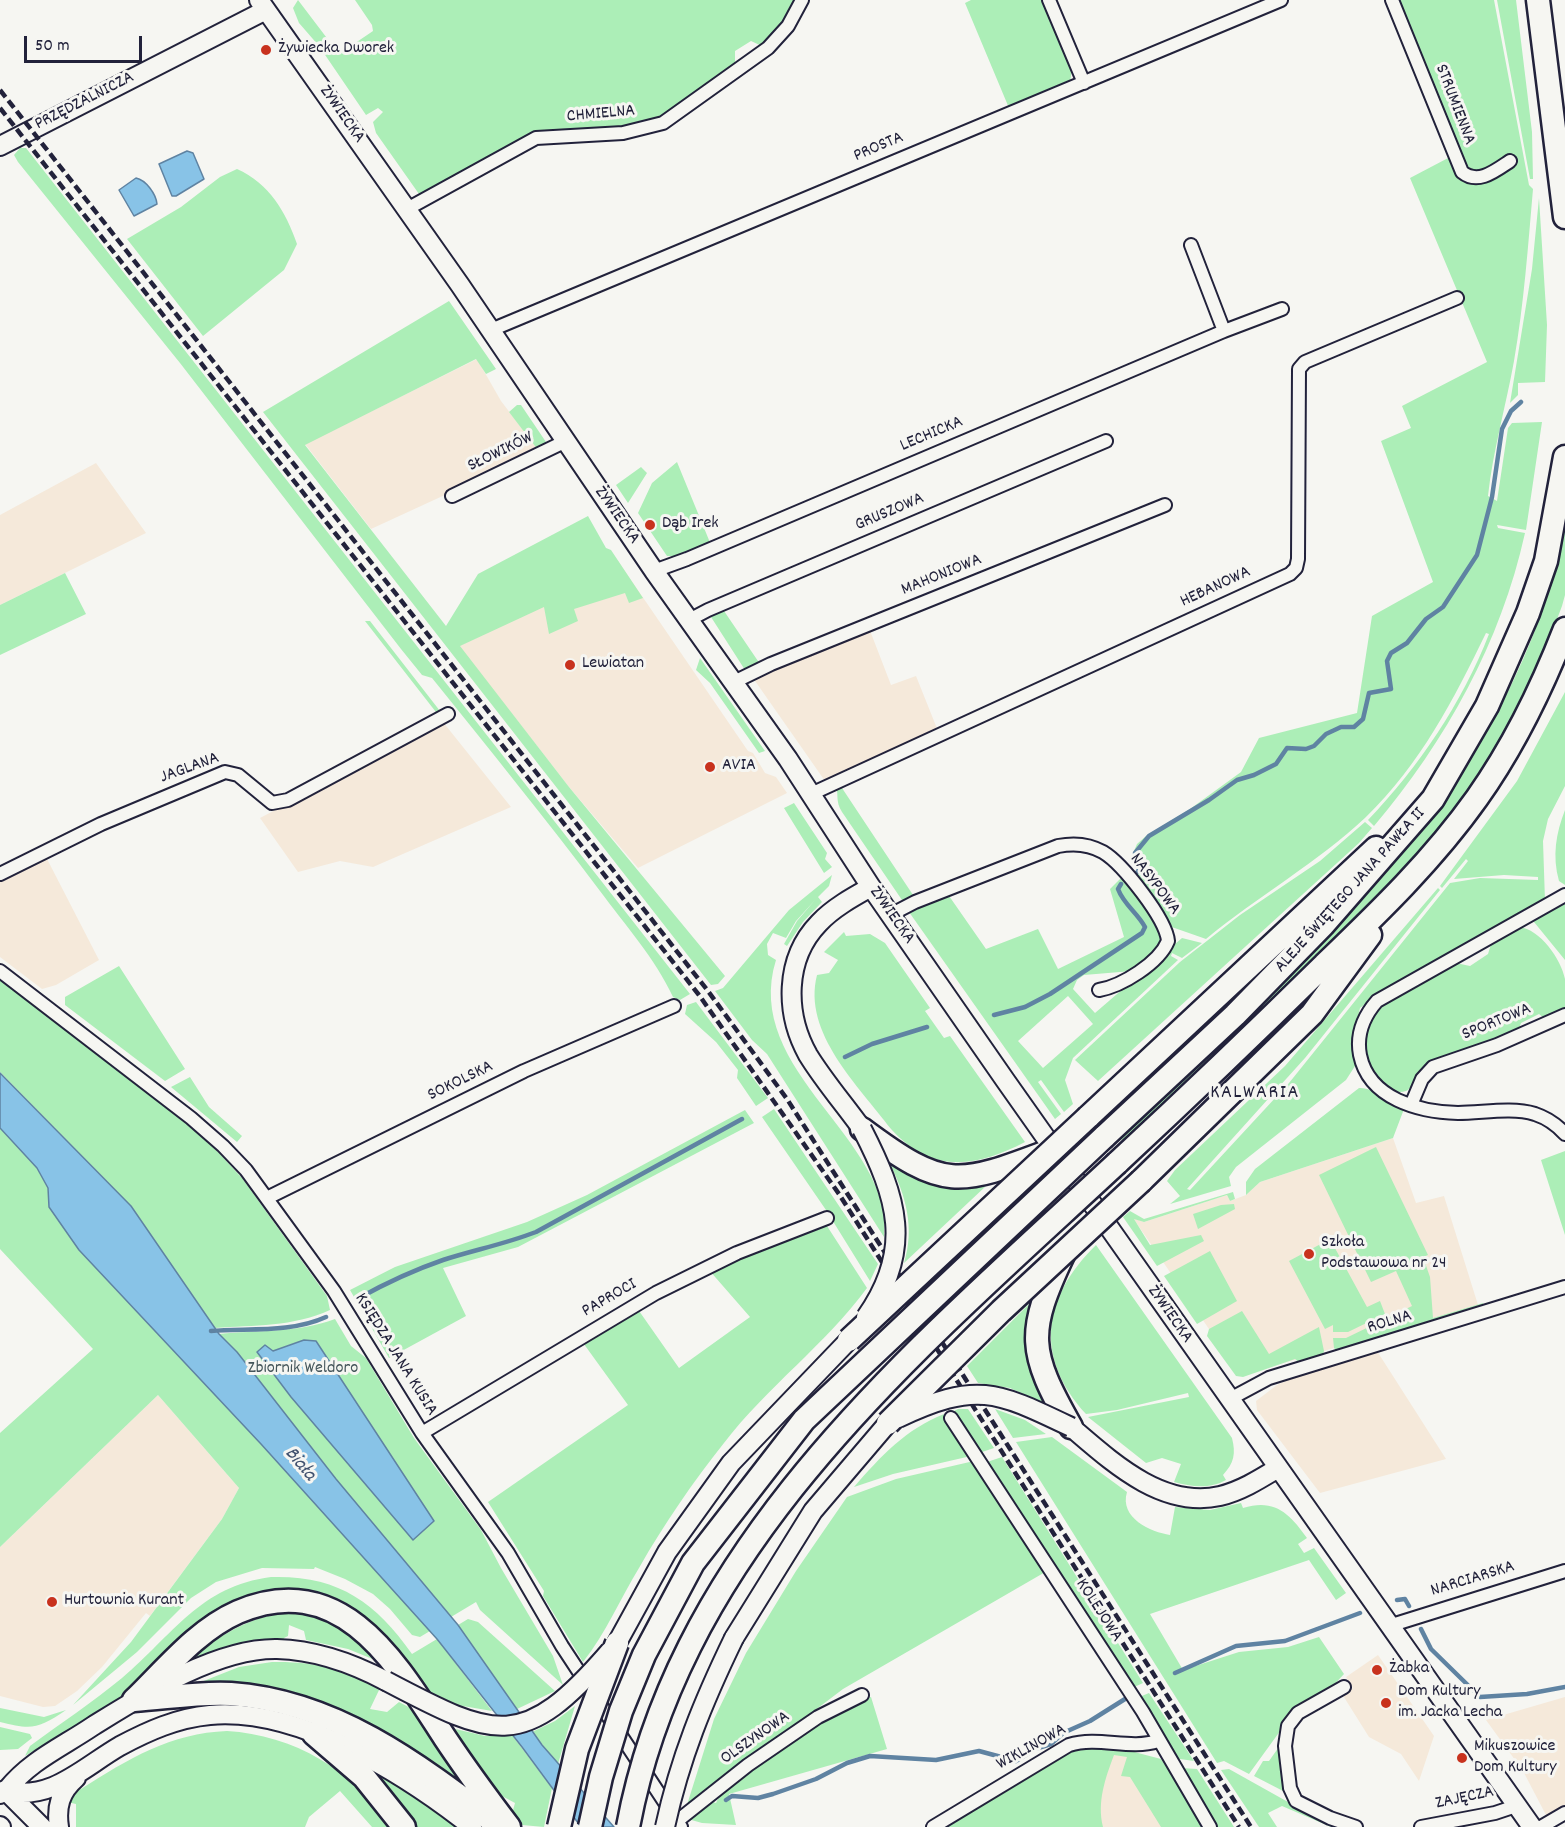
<!DOCTYPE html>
<meta charset="utf-8">
<style>
body{margin:0}
#map{position:relative;width:1565px;height:1827px;overflow:hidden;background:#f6f6f2;font-family:Dekko,sans-serif}
canvas{display:block}
.scale{position:absolute;left:24px;top:36px;width:118px;height:27px;box-sizing:border-box;border:3px solid #22223b;border-top:0;padding-left:8px;font-size:18px;line-height:21px;white-space:nowrap;color:#22223b;-webkit-text-stroke:4px #f6f6f2;paint-order:stroke}
</style>
<div id="map">
<canvas width="1565" height="1827"></canvas>
<div class="scale">50 m</div>
</div>
<script>
const ctx = document.querySelector('canvas').getContext('2d');
ctx.lineJoin = 'round';
function fillPath(path, color) {
  ctx.fillStyle = color;
  ctx.fill(path, 'evenodd');
}
function stroke(path, color, width, dash) {
  ctx.strokeStyle = color;
  ctx.lineWidth = width;
  ctx.lineCap = dash ? 'butt' : 'round';
  ctx.setLineDash(dash || []);
  ctx.stroke(path);
}
function write(font, color, halo, rows, align = 'center') {
  ctx.font = font + ' Dekko,sans-serif';
  ctx.lineWidth = 6;
  ctx.setLineDash([]);
  ctx.textBaseline = 'middle';
  ctx.strokeStyle = halo;
  ctx.fillStyle = color;
  for (const [text, x, y, turn = 0] of rows) {
    ctx.save();
    ctx.translate(x, y);
    ctx.rotate((+turn || 0) * Math.PI / 180);
    ctx.textAlign = isNaN(turn) ? turn : align;
    if (halo) ctx.strokeText(text, 0, 0);
    ctx.fillText(text, 0, 0);
    ctx.restore();
  }
}
fillPath(new Path2D(`
 M477,359L501,401L543,456L447,494L371,529L305,444Z
 M96,463L146,533L0,605V515Z
 M618,561L748,751L753,753L765,773L776,777L787,793L638,868L569,787L459,646L544,606Z
 M869,628L891,685L916,676L938,731L825,781L753,678Z
 M443,722L511,807L373,867L340,861L298,872L260,818Z
 M45,855L99,960L56,985L42,989L0,957V878Z
 M1393,1138L1416,1203L1444,1196L1478,1305L1260,1370L1235,1367L1133,1218L1144,1222L1227,1195L1230,1201L1246,1195L1260,1182Z
 M1377,1351L1446,1459L1320,1493L1257,1410L1256,1401L1277,1385L1301,1374Z
 M158,1395L239,1488L222,1519L150,1616L146,1613L102,1667L77,1691L55,1706L43,1707L0,1696V1547Z
 M1378,1655L1434,1736L1419,1781L1401,1754L1369,1737L1342,1694L1353,1688L1346,1677Z
 M1565,1697V1809L1546,1815L1523,1771L1486,1720Z
 M1098,1749L1162,1764L1203,1827H946Z`), '#f5e9da');
fillPath(new Path2D(`
 M298,0L339,54L373,31L372,25L355,0H798L786,24L764,47L751,41L735,51V68L662,119L640,127L549,134L424,194H419L376,133L373,122L383,112L378,108L366,115L319,46L299,23L293,8Z
 M971,0H1044L1072,68L1070,83L1009,108L965,3Z
 M1396,0H1494L1529,185L1533,189C1528,246 1524,304 1514,361C1506,406 1493,450 1488,496L1497,501L1508,428L1512,423L1542,422L1526,530L1497,525L1498,528L1525,533C1501,642 1446,741 1374,826L1368,820C1419,767 1462,703 1489,634L1486,633C1454,699 1420,765 1366,817C1317,863 1258,896 1206,939L1166,925L1133,872L1144,876L1147,871L1146,866L1131,858L1137,844L1146,836L1190,809L1241,772L1259,738L1357,713L1372,616L1433,582L1381,441L1411,428L1402,406L1487,362L1410,178L1450,157L1466,179L1493,168L1474,174L1465,169Z
 M1497,0H1516L1532,132L1533,179H1530Z
 M20,148H26L690,994L680,1000L673,997C655,958 625,925 600,891C546,819 489,749 432,678L422,675L401,649L180,363L18,162L14,155Z
 M237,169C269,183 286,212 297,244L284,270L203,336L127,239L181,207L220,177Z
 M1539,198L1547,325L1545,382L1518,383V395L1510,403L1532,269Z
 M449,301L496,369L486,374L476,359L305,445L446,626L478,574L588,516L606,548L611,550L643,598L629,603L625,593L574,609L578,621L549,634L544,607L460,646L569,787L725,976L718,984L711,985L263,412Z
 M517,405H521L546,442L538,450L509,412Z
 M677,462L711,545L681,556H667L638,513L652,483Z
 M641,467L647,473L628,503L616,485Z
 M1565,520V595L1562,606C1539,667 1514,724 1478,779C1429,852 1361,916 1296,979C1239,1033 1182,1087 1125,1142L1122,1141L1121,1138C1302,968 1522,778 1565,520Z
 M65,573L86,614L0,655V605Z
 M722,608L760,664L745,670L711,617Z
 M365,621H370L440,711L439,716Z
 M700,658L765,751L759,753L710,683L696,670Z
 M1565,692V786L1548,819L1543,841L1545,901L1435,967L1379,993L1360,1008L1352,1043L1355,1066L1346,1080L1236,1167L1229,1177L1231,1186L1170,1204L1180,1196L1167,1181L1175,1170L1285,1066L1438,888L1440,890L1305,1058L1187,1189L1190,1190L1289,1083L1450,883L1480,878L1538,880V877L1504,875L1454,879L1468,861L1466,859L1442,888L1440,886L1517,781Z
 M840,785L915,898L904,903L842,812C835,801 839,794 836,787Z
 M794,803L827,853L825,859L832,867L824,873L784,808Z
 M1565,810V885L1559,881C1552,856 1556,833 1565,810Z
 M1365,822L1372,828L1359,843L1098,1081L1075,1060L1180,962L1240,915L1320,861Z
 M832,875L829,886L818,897L822,902L803,922L787,946L784,944L797,921L815,900L796,921L786,938L773,933L767,944L768,955L776,960C741,1072 895,1139 884,1237L767,1054L752,1040L715,991L723,988L789,910Z
 M1123,876L1160,925L1164,939L1162,946L1132,971L1084,975L1077,980L1073,989L1095,1013L1182,938L1202,943L1182,958L1172,953L1171,956L1178,960L1073,1058L1065,1080L1073,1104L1064,1112L1041,1080L1038,1082L1061,1114L1055,1119L909,912L947,893L986,949L1038,929L1058,969L1124,937L1110,889ZM1068,996L1093,1024L1043,1068L1018,1041Z
 M1565,898V960L1534,922L1535,917Z
 M1519,927C1540,929 1561,959 1565,979C1565,988 1565,999 1565,1008L1544,1018L1539,1014L1521,1023L1518,1031L1495,1042L1433,1061C1421,1068 1412,1089 1406,1091C1395,1095 1385,1087 1378,1079C1372,1072 1369,1063 1366,1054C1355,1006 1422,980 1456,963L1470,966L1488,954L1492,941Z
 M844,932L846,936L870,934L885,943L930,1008L925,1011L944,1038L950,1036L1025,1142C975,1168 932,1174 891,1129C859,1086 802,1033 817,975L829,973L838,960L824,952Z
 M119,966L185,1069L165,1081L65,1005V997Z
 M0,980L187,1124L218,1152L242,1178L327,1296L330,1310C293,1327 254,1325 215,1328L131,1206L0,1072Z
 M696,1002L768,1098L756,1106L737,1078L738,1070L716,1042L685,1014L687,1005Z
 M190,1077L209,1107L242,1136L237,1142L171,1087Z
 M1359,1088C1375,1087 1388,1104 1404,1109L1393,1138L1260,1182L1246,1195V1182L1255,1169Z
 M774,1109L878,1264L870,1281L826,1210L762,1117Z
 M745,1110L754,1123L518,1247L443,1268L466,1316L389,1358L350,1290L395,1267L527,1222L587,1195Z
 M0,1128L37,1168L48,1188L49,1207L79,1250L261,1444L430,1631L420,1637L412,1635L390,1609L373,1594L345,1579L315,1567L314,1569L262,1568L216,1582L191,1598L137,1652L73,1705L131,1642L222,1519L239,1488L158,1395L0,1547V1433L93,1349L0,1249Z
 M1376,1147L1428,1255L1423,1257L1430,1277L1433,1318L1483,1303L1484,1308L1338,1352L1334,1348L1333,1338H1346L1412,1306L1396,1271L1371,1282L1319,1175Z
 M1565,1151V1235L1541,1160Z
 M890,1164C924,1181 946,1193 986,1186L904,1263C915,1228 906,1196 890,1164Z
 M1233,1192L1235,1199L1230,1201L1227,1195L1144,1222L1134,1219L1150,1245L1201,1235L1204,1241L1157,1266L1123,1217L1130,1211L1144,1219Z
 M1234,1204L1235,1209L1198,1229L1193,1214L1221,1205Z
 M824,1225L827,1226L867,1288C825,1345 767,1387 724,1443C693,1482 664,1524 639,1568C620,1599 606,1633 583,1662L543,1596L544,1591L488,1502L628,1405L581,1340L637,1308L679,1368L750,1317L709,1270Z
 M1330,1239L1367,1307L1380,1301L1385,1314L1348,1332H1333V1325L1325,1329L1289,1261Z
 M1096,1245L1232,1438C1236,1454 1234,1463 1223,1475L1226,1480C1210,1489 1192,1487 1174,1482L1181,1464L1162,1458L1146,1463L1088,1417L1189,1397L1188,1393L1117,1410L1086,1414C1034,1357 1042,1298 1096,1245Z
 M1210,1251L1237,1301L1197,1324L1164,1276Z
 M1029,1304C1020,1342 1027,1374 1049,1406L1010,1388L978,1383L967,1366Z
 M1242,1311L1269,1354L1319,1327L1324,1351L1322,1357L1300,1363L1295,1359L1243,1377L1236,1376L1207,1336L1209,1329Z
 M335,1319L351,1346L366,1358L414,1438L481,1530L501,1568L553,1656L563,1685L480,1610L476,1602L451,1617L336,1479L237,1352L219,1334C259,1330 297,1333 335,1319Z
 M958,1409H968L994,1448L979,1453L952,1412Z
 M995,1409L1025,1420L1046,1434L1013,1438Z
 M944,1414L971,1456L893,1474L854,1487C881,1456 906,1429 944,1414Z
 M1052,1437L1127,1492C1119,1518 1151,1532 1170,1535L1175,1507L1210,1510L1241,1503L1243,1508C1275,1498 1290,1514 1307,1538L1298,1544L1304,1553L1314,1548L1346,1593L1336,1600L1309,1560L1150,1614L1183,1670L1239,1652L1288,1647L1319,1637L1344,1674L1332,1687L1296,1709L1249,1774L1224,1761L1217,1763L1016,1442Z
 M1002,1457L1143,1683L1132,1688L984,1463Z
 M974,1461L1047,1571L843,1689L686,1808L714,1719L746,1653L796,1571L847,1497L896,1479Z
 M271,1577C337,1575 375,1601 412,1654L437,1639L492,1711L457,1705L422,1688L391,1644L370,1624L282,1595L146,1677L111,1704L25,1756L30,1746C61,1723 93,1702 122,1678C173,1635 200,1586 271,1577Z
 M284,1613C333,1613 347,1630 380,1662L348,1649L306,1640L304,1631L289,1625L288,1636L284,1638L283,1643L179,1668C212,1641 241,1619 284,1613Z
 M468,1619L478,1622L555,1691L517,1709L458,1625Z
 M272,1662C312,1661 346,1669 380,1688L370,1709L387,1712L399,1702L422,1714L468,1790L409,1750L191,1686L239,1667Z
 M1149,1693L1194,1761L1173,1758L1137,1698Z
 M871,1697L887,1749L729,1794L736,1825L702,1823L688,1819L707,1800L716,1803C729,1774 839,1706 871,1697Z
 M575,1706L558,1764L532,1732L555,1721Z
 M0,1708L44,1717L66,1710C38,1729 32,1730 0,1722Z
 M0,1727L30,1734L32,1738L18,1749L0,1750Z
 M447,1727L485,1736L512,1735L552,1788L544,1827L522,1825L512,1814L515,1803L502,1796L499,1801Z
 M227,1731C293,1735 355,1770 389,1827H372L340,1791L309,1817L305,1827H76V1804L67,1802L73,1790L81,1789C128,1759 171,1733 227,1731Z
 M1281,1744L1285,1792L1254,1776L1263,1761H1269Z
 M1082,1747L1119,1748L1161,1759L1206,1827H1161L1130,1777L1121,1776L1127,1757L1114,1755C1105,1779 1097,1802 1103,1827H941L1053,1759Z
 M1181,1768L1197,1769L1234,1827H1215Z
 M372,1769L459,1827H412Z
 M1229,1769L1288,1802L1344,1827H1331L1282,1806L1268,1813L1277,1827H1259L1221,1770Z`), '#aceeb7');
const water = new Path2D(`
 M187,151L193,153L204,179L176,196H172L159,164Z
 M136,178C146,180 156,194 157,204L134,216L119,190Z
 M0,1073L131,1206L219,1334L237,1352L336,1479L458,1625L542,1745L614,1827H581L522,1747L437,1639L261,1444L79,1250L49,1207L48,1188L37,1168L0,1128Z
 M304,1340L316,1341L434,1521L413,1540L291,1397L257,1352L265,1345L273,1351Z`);
fillPath(water, '#88c3e7');
stroke(water, '#5f83a2', 1.5);
stroke(new Path2D(`
 M1133,875L1139,871L1135,853L1149,836L1209,800L1237,780L1254,775L1276,764L1287,748L1306,749L1314,746L1326,734L1341,727H1354L1363,719L1369,693L1391,689L1387,661L1391,653L1407,643L1426,619L1443,607L1477,555L1492,497L1502,429L1511,411L1521,402
 M994,1015L1025,1007L1050,994L1142,933L1145,927C1137,912 1124,905 1118,889L1121,884
 M845,1057L872,1044L927,1027
 M359,1298C386,1283 414,1270 443,1260C474,1250 505,1244 536,1232L742,1119
 M211,1331C248,1328 291,1333 326,1317
 M1397,1600L1405,1599L1409,1606
 M1421,1629L1431,1649L1480,1697L1527,1694L1565,1687
 M1175,1673L1236,1646L1285,1641L1360,1613
 M726,1800L732,1796L758,1798L773,1794L816,1779L847,1763L870,1756L936,1760L979,1751L1016,1761L1035,1749L1051,1744L1063,1733L1090,1721L1125,1699`), '#5f83a2', 4.5);
const street = new Path2D(`
 M1049,0L1084,83
 M1392,0L1462,172C1478,185 1495,171 1510,161
 M407,209L536,138L623,133L663,123L768,48L788,26L802,0
 M1191,245L1224,331
 M491,330L1281,0
 M452,496L566,441
 M654,571L687,559L1224,331L1282,309
 M689,620L708,610L1106,441
 M734,682L771,664L1165,505
 M811,794L1290,574L1296,568L1298,559L1299,369L1305,362L1457,298
 M0,874L101,824L225,772L238,775L272,803L288,800L448,714
 M1565,895L1377,1001C1363,1017 1356,1034 1360,1055C1369,1099 1419,1112 1458,1113C1483,1113 1511,1107 1535,1114C1547,1118 1557,1125 1565,1134
 M890,915L915,902L1058,846C1073,843 1089,844 1103,852C1123,864 1166,919 1168,941C1159,963 1122,986 1099,990
 M0,971L191,1118L223,1146L246,1170L334,1291L422,1433L508,1553L562,1646L681,1827
 M1411,1105L1422,1079L1433,1067L1497,1045L1565,1015
 M267,1198L524,1071L674,1006
 M1228,1400L1269,1378L1565,1287
 M951,1418L1143,1712L1210,1827
 M422,1433L656,1293L737,1253L827,1218
 M1392,1625L1565,1571
 M1344,1687L1298,1713L1288,1726L1285,1746L1290,1788L1296,1801L1330,1818L1356,1827
 M676,1822L748,1765L818,1717L862,1695
 M933,1827L1069,1745C1099,1736 1129,1750 1158,1741
 M1421,1827L1495,1813L1516,1806
 M1541,1827L1565,1813`);
const secondary = new Path2D(`
 M259,0L460,285L654,571L788,759L871,887L1005,1080L1532,1827
 M0,146L266,10
 M862,1129C844,1104 824,1081 808,1055C785,1014 784,959 819,923C833,908 853,897 871,887
 M1071,1427C1112,1462 1162,1509 1220,1496C1241,1491 1260,1479 1278,1468
 M734,1638L813,1511L888,1423
 M617,1643L667,1552L731,1463L849,1340
 M5,1790L42,1827
 M6,1791C52,1801 82,1768 120,1746C148,1731 177,1718 210,1715C299,1707 405,1774 472,1827
 M0,1794L6,1791C29,1761 62,1747 93,1726C143,1695 216,1648 277,1649C316,1650 352,1663 386,1681
 M0,1826L1,1827
 M59,1827C56,1807 60,1792 76,1778`);
const highway = new Path2D(`
 M1538,0L1565,217
 M1088,1117L1376,848
 M862,1129C945,1191 957,1186 1052,1150
 M1104,1137L1235,1015L1323,925L1433,799L1487,706L1528,613L1546,561L1565,457
 M1117,1163C1187,1098 1256,1032 1324,965C1379,912 1433,860 1477,798C1514,746 1542,688 1565,629
 M1141,1181L1312,1014L1370,935
 M1064,1253C1026,1333 1028,1351 1071,1427
 M134,1700C166,1669 197,1630 238,1612C343,1567 398,1666 445,1738C465,1768 487,1798 509,1827
 M134,1700C166,1698 200,1692 231,1694C334,1701 416,1763 495,1823
 M314,1734L364,1777L404,1827`);
stroke(street, '#22223b', 16);
stroke(secondary, '#22223b', 22);
stroke(highway, '#22223b', 27);
stroke(street, '#f6f6f2', 12);
stroke(secondary, '#f6f6f2', 18);
stroke(highway, '#f6f6f2', 22);
stroke(new Path2D(`
 M0,90L708,991L787,1099L1251,1827
 M0,108L699,995L839,1194L1239,1827`), '#22223b', 4.5, [9, 4.5]);
const secondaryBridge = new Path2D(`
 M862,1129C897,1197 914,1249 866,1317
 M898,1418C977,1381 996,1391 1071,1427
 M386,1681C496,1739 523,1752 610,1651
 M665,1827C680,1758 703,1702 734,1638`);
const highwayBridge = new Path2D(`
 M849,1340L1088,1117
 M888,1423L1001,1311L1141,1181
 M559,1827L577,1749L617,1643
 M590,1827L601,1777L621,1711L644,1655L693,1563L804,1420L1104,1137
 M628,1827C681,1542 916,1350 1117,1163`);
stroke(secondaryBridge, '#22223b', 22, []);
stroke(highwayBridge, '#22223b', 27, []);
stroke(secondaryBridge, '#f6f6f2', 18);
stroke(highwayBridge, '#f6f6f2', 22);
for (const [x, y, r, color] of [
 [266,50,6,"#c8321e"],
 [650,525,6,"#c8321e"],
 [570,665,6,"#c8321e"],
 [710,767,6,"#c8321e"],
 [1309,1254,6,"#c8321e"],
 [52,1602,6,"#c8321e"],
 [1377,1670,6,"#c8321e"],
 [1386,1703,6,"#c8321e"],
 [1462,1758,6,"#c8321e"]
]) {
  const dot = new Path2D();
  dot.arc(x, y, r, 0, 2 * Math.PI);
  ctx.fillStyle = color;
  ctx.fill(dot);
  stroke(dot, '#f6f6f2', 2);
}
write('18px', '#22223b', '#f6f6f2', [
 ["Żywiecka Dworek",278,50],
 ["Dąb Irek",662,525],
 ["Lewiatan",582,665],
 ["AVIA",722,767],
 ["Szkoła",1321,1244],
 ["Podstawowa nr 24",1321,1265],
 ["Hurtownia Kurant",64,1602],
 ["Żabka",1389,1670],
 ["Dom Kultury",1398,1693],
 ["im. Jacka Lecha",1398,1714],
 ["Mikuszowice",1474,1748],
 ["Dom Kultury",1474,1769]
], 'left');
write('18px', '#22223b', '#f6f6f2', [
 ["PRZĘDZALNICZA",85,102,-27],
 ["STRUMIENNA",1454,105,69],
 ["ŻYWIECKA",341,115,55],
 ["CHMIELNA",601,115,-5],
 ["PROSTA",879,148,-23],
 ["LECHICKA",932,435,-23],
 ["SŁOWIKÓW",501,453,-26],
 ["GRUSZOWA",890,513,-23],
 ["ŻYWIECKA",616,516,55],
 ["MAHONIOWA",942,576,-22],
 ["HEBANOWA",1216,588,-25],
 ["JAGLANA",190,769,-20],
 ["NASYPOWA",1154,885,53],
 ["ALEJE ŚWIĘTEGO JANA PAWŁA II",1351,891,-48],
 ["ŻYWIECKA",891,916,55],
 ["SPORTOWA",1497,1023,-22],
 ["SOKOLSKA",461,1082,-26],
 ["PAPROCI",610,1299,-30],
 ["ŻYWIECKA",1169,1315,55],
 ["ROLNA",1390,1323,-17],
 ["KSIĘDZA JANA KUSIA",395,1355,58],
 ["NARCIARSKA",1473,1580,-17],
 ["KOLEJOWA",1098,1611,57],
 ["OLSZYNOWA",756,1739,-35],
 ["WIKLINOWA",1032,1748,-29],
 ["ZAJĘCZA",1465,1799,-12]
]);
write('18px', '#44555a', '#f6f6f2', [
 ["Zbiornik Weldoro",303,1370]
]);
ctx.letterSpacing = '1.5px';
write('20px', '#22223b', '#f6f6f2', [
 ["KALWARIA",1255,1094]
]);
ctx.letterSpacing = '0px';
write('italic 20px', '#41526f', '#f6f6f2', [
 ["Biała",299,1465,50]
]);
</script>
